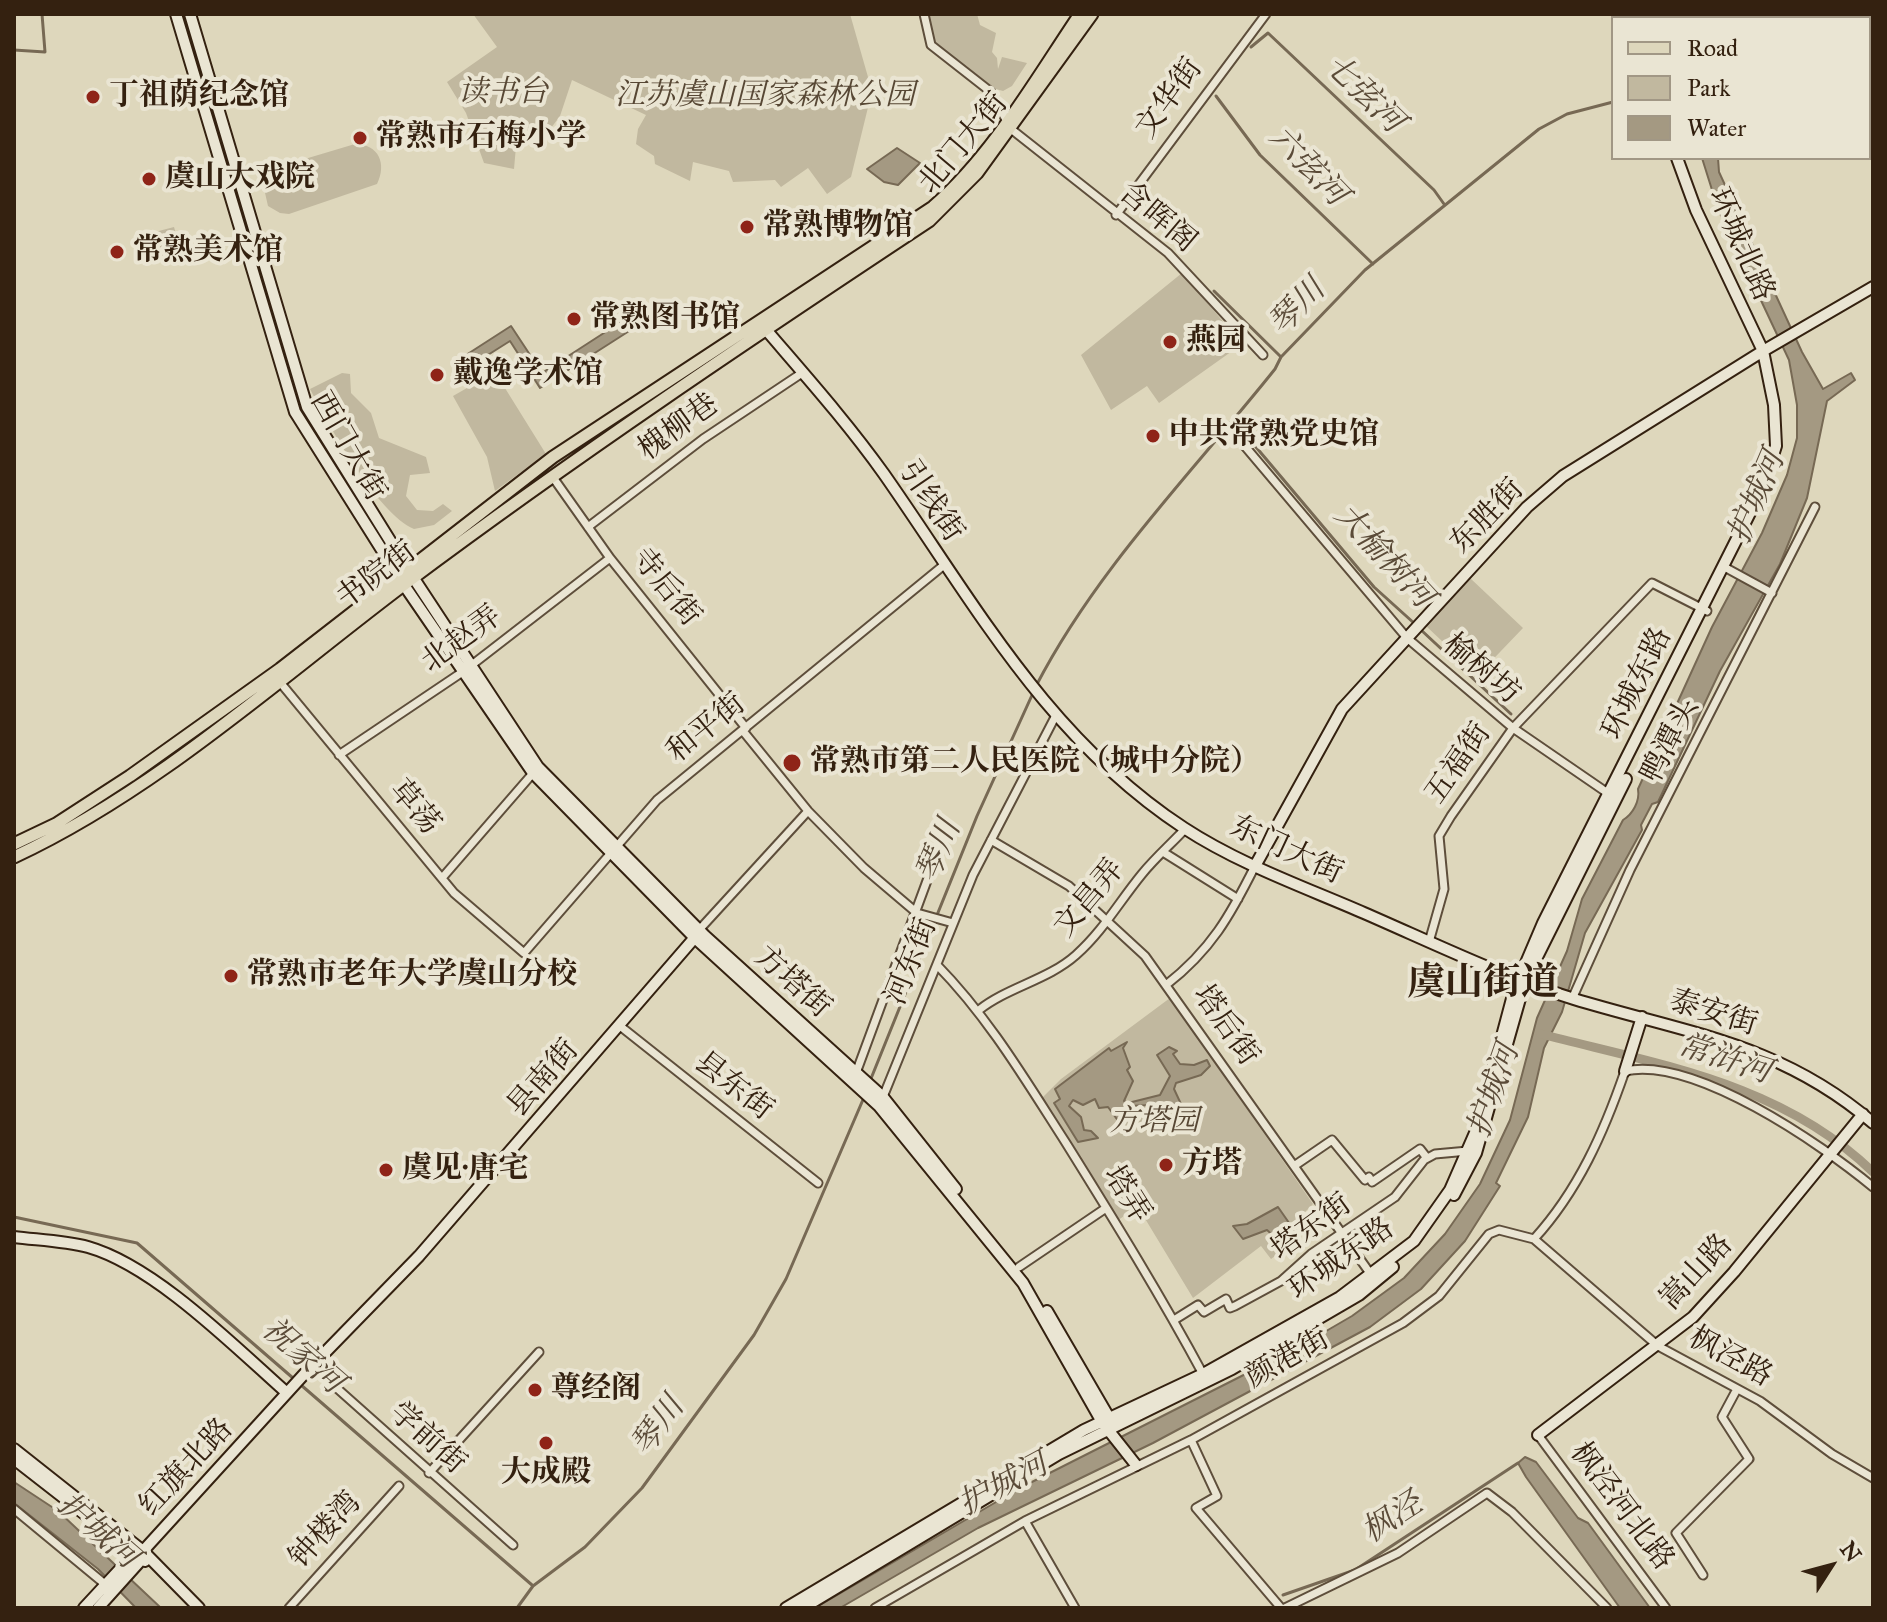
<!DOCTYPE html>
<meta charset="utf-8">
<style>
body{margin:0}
#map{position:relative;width:1887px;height:1622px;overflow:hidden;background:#ded7bc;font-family:"IM FELL Great Primer",serif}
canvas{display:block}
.frame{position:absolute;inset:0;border:16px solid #342110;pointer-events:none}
.legend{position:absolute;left:1611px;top:16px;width:260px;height:144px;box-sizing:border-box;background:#eae5d3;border:2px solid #a19785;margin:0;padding:10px 14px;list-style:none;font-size:24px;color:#342110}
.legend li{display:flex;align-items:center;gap:16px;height:40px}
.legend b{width:40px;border:2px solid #a19785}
.north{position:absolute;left:1791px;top:1526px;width:80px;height:80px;-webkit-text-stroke:6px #eae5d3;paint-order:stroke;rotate:54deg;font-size:22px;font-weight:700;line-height:32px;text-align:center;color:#342110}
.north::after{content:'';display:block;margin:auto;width:28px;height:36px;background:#342110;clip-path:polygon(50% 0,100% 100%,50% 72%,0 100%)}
</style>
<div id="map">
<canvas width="1887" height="1622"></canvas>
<div class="frame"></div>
<ul class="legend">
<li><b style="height:10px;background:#ded7bc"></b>Road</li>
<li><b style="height:22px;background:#c1b89f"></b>Park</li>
<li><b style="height:22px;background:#a49982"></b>Water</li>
</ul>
<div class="north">N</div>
</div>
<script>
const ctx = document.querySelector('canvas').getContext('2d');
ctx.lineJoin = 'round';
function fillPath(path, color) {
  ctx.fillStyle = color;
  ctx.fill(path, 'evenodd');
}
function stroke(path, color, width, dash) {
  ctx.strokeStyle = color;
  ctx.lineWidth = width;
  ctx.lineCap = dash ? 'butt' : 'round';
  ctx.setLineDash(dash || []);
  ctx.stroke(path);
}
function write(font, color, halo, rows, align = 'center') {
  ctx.font = font + ' "IM FELL Great Primer","Noto Serif SC",serif';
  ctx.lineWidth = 8;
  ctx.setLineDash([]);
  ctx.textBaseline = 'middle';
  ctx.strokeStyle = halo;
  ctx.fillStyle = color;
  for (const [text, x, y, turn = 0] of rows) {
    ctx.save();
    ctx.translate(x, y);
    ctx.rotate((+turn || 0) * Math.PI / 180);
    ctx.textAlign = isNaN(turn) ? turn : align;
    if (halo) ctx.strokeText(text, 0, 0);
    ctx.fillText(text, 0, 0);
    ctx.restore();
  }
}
fillPath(new Path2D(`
 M473,14H850L872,91L851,177L827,194L808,168L781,187L775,180L733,182L729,171L693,162L690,181L655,164L654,156L636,144L638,129L646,115L572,80L560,116L545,136L533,127L530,132L523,128L517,135L514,169L484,163L466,113L447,82L497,47Z
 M929,14H977L980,25L996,33L992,52L997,58L998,69L1002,57L1027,63L1012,86L1003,91L996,89L933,42Z
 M355,144C379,144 387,164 377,184L289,214L280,213L268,206L263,184L268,170Z
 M174,227L182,256L144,266L136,237Z
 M1182,273L1242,344L1159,403L1147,386L1111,410L1081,355Z
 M495,372L546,454L495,491L487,457L453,396Z
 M342,373L350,374L351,393L371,413L379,438L426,457L430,473L410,475L406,496L417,510L433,511L443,504L452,511L434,525L414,529C377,513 329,426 310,389Z
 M1470,578L1523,628L1478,675L1426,626Z
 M1170,998L1313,1204L1300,1217L1304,1224L1299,1238L1271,1259L1261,1246L1193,1298L1138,1207L1115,1222L1040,1100L1061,1079Z`), '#c1b89f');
const water = new Path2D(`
 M897,148L920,163L898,185L884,182L867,169Z
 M1702,158H1718L1719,172L1802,352L1823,389L1851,373L1855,380L1827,401L1807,498L1780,564L1720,671L1658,802L1652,804L1641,825L1642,830L1585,933L1562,1012L1544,1048L1528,1117L1496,1183L1500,1186L1465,1241L1421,1289L1370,1327L1153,1443L978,1528L840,1608H815L1020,1488L1297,1348L1352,1316L1404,1278L1445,1234L1480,1184L1510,1120L1537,1018L1567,951L1582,899L1623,820C1633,814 1640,801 1638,789L1712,627L1762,533L1787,475L1797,438V405L1789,360L1718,209Z
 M641,309L648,319L540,388L510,341L472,365L466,355L511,326L542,373Z
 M1127,1042L1123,1048L1130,1067L1127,1070L1133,1081L1124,1101L1128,1103L1160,1095L1170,1076L1157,1055L1169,1047L1177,1051L1173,1054L1180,1064L1194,1065L1207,1060L1210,1066L1201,1075L1176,1083L1174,1089L1181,1104L1127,1106L1119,1122L1108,1107L1099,1108L1095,1099L1083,1105L1073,1100L1069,1106L1081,1117L1084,1130L1091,1131L1098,1138L1078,1142L1054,1103L1060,1099L1055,1089L1109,1048L1111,1051Z
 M1278,1207L1294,1230L1278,1240L1267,1230L1243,1239L1233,1226L1247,1224Z
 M1525,1457L1536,1462L1578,1518L1588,1523L1650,1608H1620L1526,1477L1518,1463Z
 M14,1482L58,1511L161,1608H136L98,1569L14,1503Z`);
fillPath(water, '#a49982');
stroke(water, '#776954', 2);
stroke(new Path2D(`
 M1251,47L1268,33L1434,190L1444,204
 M14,50L45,52L42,14
 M1216,96L1260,155L1373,264
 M1214,291L1280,356
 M1234,421L1374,587L1415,624
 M1420,629L1511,714
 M1036,686C1097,568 1193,472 1275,369L1281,357L1365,270L1539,129L1567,114L1613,102
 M870,1081L977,816L1033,693
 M14,1217L137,1243L532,1585
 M1283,1595L1355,1570L1518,1463
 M517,1608L533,1586L585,1547L642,1488L754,1335L786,1279L865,1095`), '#776954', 3);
stroke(new Path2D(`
 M1869,55L1873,54
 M1541,1034C1660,1065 1781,1083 1873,1172`), '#a49982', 9);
const street = new Path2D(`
 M924,14L931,45L991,92L1011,129L1168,253L1263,355
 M1694,14L1695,18
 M1116,215L1266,14
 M1243,444L1407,638L1513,728L1612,796
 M552,476L610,558L746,728
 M588,527L703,439L802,373
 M1728,569L1772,593
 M279,681L454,893L524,953L657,800L944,565
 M743,731L808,811L864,868L917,913L953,923
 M339,755L464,671L610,558
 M991,840L1069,886L1145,956L1372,1276
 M1163,852L1238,899
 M442,878L534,772
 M699,930L808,811
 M1429,942L1444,889L1439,836L1451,816L1513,728L1652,583L1707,611
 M937,965C989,1018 1026,1081 1066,1143C1114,1220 1161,1296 1204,1376
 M1166,985C1211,950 1230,916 1255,866
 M1572,999L1630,870L1815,507
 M979,1010C1008,987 1048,980 1076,955C1103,931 1119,902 1142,874C1155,858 1171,844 1185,829
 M620,1026L818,1183
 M856,1073L935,859
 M883,1097L973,875L1055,717
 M1294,1166L1332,1140L1365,1180L1369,1177L1372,1182L1420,1149L1427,1158
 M1534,1239L1658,1346L1760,1401L1832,1454L1873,1478
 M1019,1267L1106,1208
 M1174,1320L1198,1305L1204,1312L1226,1299L1230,1308L1235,1306L1281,1281L1311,1254L1395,1197L1424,1160L1435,1154L1468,1151
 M312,1366L513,1545
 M1538,1435L1666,1608
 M1191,1440L1217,1496L1196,1508L1281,1608
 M429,1473L539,1352
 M14,1509L106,1585
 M1025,1521L1075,1608
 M1703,1575L1676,1533L1749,1459L1722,1417L1737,1389
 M289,1608L399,1486
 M875,1608L1025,1521L1191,1440L1403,1323L1439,1296L1489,1234L1499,1230L1534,1239C1578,1191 1604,1132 1625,1071C1694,1056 1821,1144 1873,1187
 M1285,1608L1398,1553L1487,1493L1512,1512L1607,1608`);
const secondary = new Path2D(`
 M176,14L295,412L404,585L533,773L695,938L879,1106L1023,1283L1102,1422L1136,1465
 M190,14L307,407L407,568L538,767L705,936L883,1097L956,1189
 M1633,14L1634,18
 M762,325C803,373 847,422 884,474C975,604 1047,738 1184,828C1239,864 1304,887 1364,913C1433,943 1503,977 1574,999C1686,1033 1780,1043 1873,1123
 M1255,866L1342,709L1527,507L1563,476L1763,351L1873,287
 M1625,1071L1642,1017
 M1454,1195L1476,1153L1525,981L1626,779
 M14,1237C38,1240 65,1241 88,1247C155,1266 235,1347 287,1393
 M1047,1311L1111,1421
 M1538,1435L1693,1317L1734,1272L1863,1114
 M14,1449L143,1551L199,1608
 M14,1459L145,1561
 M84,1608L135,1553L141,1552
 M98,1608L142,1559L143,1551L307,1371L419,1256L697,935
 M786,1608L1084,1430L1203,1374L1340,1297L1414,1241L1450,1190L1478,1126L1514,991L1543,923L1763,487L1776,446L1774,405L1763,351L1696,210L1677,158
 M803,1608L1059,1454L1232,1369L1359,1295L1393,1267`);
const primary = new Path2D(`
 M14,844L56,824L130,776L280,669L553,457L933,207C993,155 1036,79 1080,14
 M14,857C156,791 281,677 406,583C576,456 752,338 929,221L977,173L1092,14`);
stroke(street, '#5e4e3b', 11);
stroke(secondary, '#342110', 14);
stroke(primary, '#342110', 15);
stroke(street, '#eae5d3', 7);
stroke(secondary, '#eae5d3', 10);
stroke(primary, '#ded7bc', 11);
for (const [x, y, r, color] of [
 [93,97,8,"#8f2418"],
 [360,138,8,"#8f2418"],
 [149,179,8,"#8f2418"],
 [747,227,8,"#8f2418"],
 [117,252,8,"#8f2418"],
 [574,319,8,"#8f2418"],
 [1170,342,8,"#8f2418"],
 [437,375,8,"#8f2418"],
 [1153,436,8,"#8f2418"],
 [792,763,10,"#8f2418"],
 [231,976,8,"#8f2418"],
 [1166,1165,8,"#8f2418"],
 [386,1170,8,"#8f2418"],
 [535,1390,8,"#8f2418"],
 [546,1443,8,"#8f2418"]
]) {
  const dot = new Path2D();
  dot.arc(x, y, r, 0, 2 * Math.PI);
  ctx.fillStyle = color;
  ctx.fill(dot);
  stroke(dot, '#eae5d3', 3);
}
write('italic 30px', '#574734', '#eae5d3', [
 ["读书台",503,94],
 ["江苏虞山国家森林公园",765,97],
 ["方塔园",1154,1123]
]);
write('bold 30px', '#342110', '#eae5d3', [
 ["丁祖荫纪念馆",109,97],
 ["常熟市石梅小学",376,138],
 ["虞山大戏院",165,179],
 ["常熟博物馆",763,227],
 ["常熟美术馆",133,252],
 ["常熟图书馆",590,319],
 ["燕园",1186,342],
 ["戴逸学术馆",453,375],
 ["中共常熟党史馆",1169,436],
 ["常熟市第二人民医院（城中分院）",810,763],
 ["常熟市老年大学虞山分校",247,976],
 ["方塔",1182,1165],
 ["虞见·唐宅",402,1170],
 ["尊经阁",551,1390],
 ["大成殿",546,1474,"center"]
], 'left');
write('30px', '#342110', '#eae5d3', [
 ["文华街",1170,99,-54],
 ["北门大街",964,144,-50],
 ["含晖阁",1157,218,40],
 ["环城北路",1740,245,66],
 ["槐柳巷",679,428,-36],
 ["西门大街",347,447,60],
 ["引线街",930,502,56],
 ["东胜街",1488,517,-46],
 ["书院街",377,576,-37],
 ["寺后街",665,588,51],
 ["北赵弄",462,640,-36],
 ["榆树坊",1481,670,40],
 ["环城东路",1638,684,-64],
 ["和平街",707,729,-39],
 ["鸭潭头",1671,741,-63],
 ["五福街",1459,764,-55],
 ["草荡",414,808,50],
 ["东门大街",1286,851,25],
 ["文昌弄",1090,899,-50],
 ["河东街",912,962,-68],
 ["方塔街",792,983,42],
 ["泰安街",1713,1014,17],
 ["塔后街",1225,1026,55],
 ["县南街",544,1079,-49],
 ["县东街",733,1087,38],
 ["塔弄",1126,1195,58],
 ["塔东街",1312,1228,-36],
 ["环城东路",1342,1260,-35],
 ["嵩山路",1697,1273,-47],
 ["枫泾路",1730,1358,29],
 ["颜港街",1288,1359,-29],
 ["学前街",427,1439,42],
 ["红旗北路",187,1468,-47],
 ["枫泾河北路",1621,1507,53],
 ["钟楼湾",326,1531,-48]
]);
write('italic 32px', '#5b4b38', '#eae5d3', [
 ["七弦河",1363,95,44],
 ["六弦河",1307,167,46],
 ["琴川",1298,308,-46],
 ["护城河",1758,498,-67],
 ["大榆树河",1383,557,47],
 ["琴川",940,852,-67],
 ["常浒河",1724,1060,18],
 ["护城河",1495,1091,-71],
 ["祝家河",302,1357,41],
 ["琴川",659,1427,-54],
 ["护城河",1004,1486,-28],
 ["枫泾",1393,1519,-33],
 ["护城河",97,1532,41]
]);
write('bold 38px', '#342110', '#eae5d3', [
 ["虞山街道",1483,985]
]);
</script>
